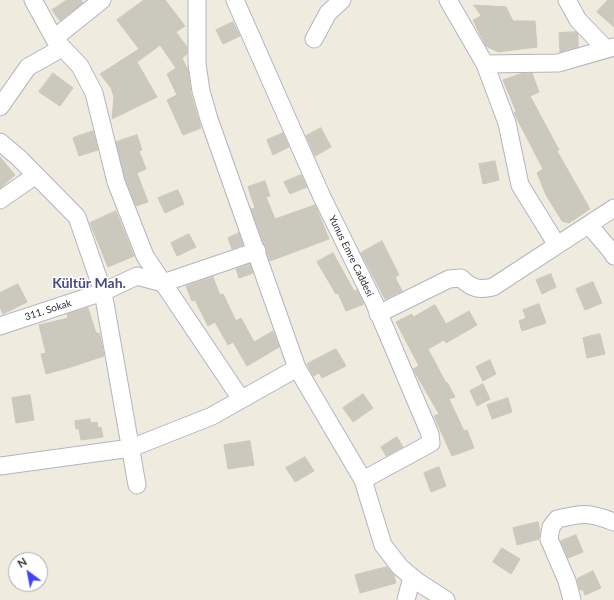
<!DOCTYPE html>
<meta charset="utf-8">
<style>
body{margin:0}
#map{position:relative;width:614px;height:600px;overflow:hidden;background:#f0ebdf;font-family:Lato,sans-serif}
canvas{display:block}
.north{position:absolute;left:8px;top:552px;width:40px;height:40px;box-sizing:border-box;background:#fff;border:1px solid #ababab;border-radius:50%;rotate:328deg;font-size:11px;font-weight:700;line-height:16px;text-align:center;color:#2e2e2e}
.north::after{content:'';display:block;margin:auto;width:14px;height:18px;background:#3d43ff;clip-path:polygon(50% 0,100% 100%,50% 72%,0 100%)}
</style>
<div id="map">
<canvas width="614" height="600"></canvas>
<div class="north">N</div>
</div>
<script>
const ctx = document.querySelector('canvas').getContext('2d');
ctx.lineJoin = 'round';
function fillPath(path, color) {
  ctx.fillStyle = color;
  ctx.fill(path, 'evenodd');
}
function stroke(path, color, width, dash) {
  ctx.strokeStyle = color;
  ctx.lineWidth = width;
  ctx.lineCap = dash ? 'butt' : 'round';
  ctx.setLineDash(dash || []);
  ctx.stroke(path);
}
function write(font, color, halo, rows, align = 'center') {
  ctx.font = font + ' Lato,sans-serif';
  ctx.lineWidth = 3;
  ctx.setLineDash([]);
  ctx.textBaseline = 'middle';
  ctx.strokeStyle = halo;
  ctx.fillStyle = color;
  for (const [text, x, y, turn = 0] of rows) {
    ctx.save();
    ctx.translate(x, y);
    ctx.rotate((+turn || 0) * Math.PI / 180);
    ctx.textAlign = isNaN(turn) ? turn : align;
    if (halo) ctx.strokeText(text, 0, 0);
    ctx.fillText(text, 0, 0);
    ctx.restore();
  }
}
const building = new Path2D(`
 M67,0H81L83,3L60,21L52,10Z
 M144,0H165L185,26L176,32L187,47V54L182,58L188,70L191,94L201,128L183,135L167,100L177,95L167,74L176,68L160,45L137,62L157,97L112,119L114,97L111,88L100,74L139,49L117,20Z
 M608,0H614V27L597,12Z
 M474,5L506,7L513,21H535L537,47L498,52L486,46L473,20L481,16Z
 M233,22L240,36L223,44L216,30Z
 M576,32L578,34V47L560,52L559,33Z
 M53,73L73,88L60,106L39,92Z
 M532,73L539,92L530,96L559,150L557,151L590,209L569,223L562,221L546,195L537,173L543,169L514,113L516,111L503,80L520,74Z
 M321,128L331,147L315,156L306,136Z
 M93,131L98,150L79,156L73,138Z
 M283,133L289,147L273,155L267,140Z
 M137,135L142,150L139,151L146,169L137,173L148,202L136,206L125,178L116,142Z
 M0,157L15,175L0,188Z
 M495,161L499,180L483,184L479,164Z
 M301,175L307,187L290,194L284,182Z
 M265,181L270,196L266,197L275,219L315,205L329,239L270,261L251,209L255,208L248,187Z
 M178,190L184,204L165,213L158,198Z
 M116,211L134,256L108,267L90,223Z
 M239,233L243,245L232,249L228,238Z
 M189,234L196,247L177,256L171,243Z
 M382,241L399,275L395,277L402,291L385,299L361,253Z
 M333,253L354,291L357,290L364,304L346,311L338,293L336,294L317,262Z
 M250,264L253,273L239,278L236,269Z
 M551,274L556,287L542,294L536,280Z
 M213,277L220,295L223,294L236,321L241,318L254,342L273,331L279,347L247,366L233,342L228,345L215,322L208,326L195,300L192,301L186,286Z
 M593,282L602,303L585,310L576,289Z
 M18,284L27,302L3,314L0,307V293Z
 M539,304L546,323L522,331L519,321L526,318L523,310Z
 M435,305L446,324L469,311L477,325L446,343L444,340L428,349L446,383L447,382L455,397L449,399L464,431L467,430L474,448L452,456L434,416L439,414L413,369L419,366L396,322L412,314L413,317Z
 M88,308L96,333H99L101,340L104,356L71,367L46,374L41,354L46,353L39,325L68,318L67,314Z
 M600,334L605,354L587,358L583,338Z
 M336,349L346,366L322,378L319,373L313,376L307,364Z
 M490,360L496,374L483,381L476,367Z
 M483,384L490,399L477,406L470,391Z
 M363,394L373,408L353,422L343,408Z
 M30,395L34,420L16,423L12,398Z
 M508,398L512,412L492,419L487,405Z
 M90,419L91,423L97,422L98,428L101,427L103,437L81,440L79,429H76L75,421Z
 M397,437L403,447L386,456L381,447Z
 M250,441L254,465L228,469L224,445Z
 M305,457L314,471L295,482L286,468Z
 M439,467L446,486L431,492L424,473Z
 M538,522L540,532L539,539L517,545L513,528Z
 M576,535L583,552L568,558L561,541Z
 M502,548L520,559L511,574L493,562Z
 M387,567L394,575L396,583L360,593L355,575Z
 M593,571L601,588L585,595L583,590H580L577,579Z`);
fillPath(building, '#cbc9bd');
stroke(building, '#ccc8b8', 1);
const minor = new Path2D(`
 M33,0L55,40L80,66L94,93L116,182L145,256L241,399
 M197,0V64L201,91L209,119L297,368L363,480L383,545L400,567L418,582L446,600
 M235,0L322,197L374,302L430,434L431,443L363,480
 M448,0L485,64L507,123L520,185L557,245
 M567,0L578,20L606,49
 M314,39L328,13L342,0
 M55,40L62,32L102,0
 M485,64L558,63L614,47
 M0,107L28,67L62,48
 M0,142L19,158L77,217L103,292L137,485
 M0,200L36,175
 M589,225L611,251L614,256
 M378,314L449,279L461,278C472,289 479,290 493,287L614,208
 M0,326L103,292L137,276L163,283L257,251
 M0,466L131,448L212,416L297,368
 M406,600L412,577
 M572,600L567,581L549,539L551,527L557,519C583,513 588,512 614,522`);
stroke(minor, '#b3b4c2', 19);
stroke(minor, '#fff', 17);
write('10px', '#2e2e2e', '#fff', [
 ["Yunus Emre Caddesi",351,256,64],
 ["311. Sokak",48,310,-18]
]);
write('bold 14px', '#484a84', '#fff', [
 ["Kültür Mah.",89,283]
]);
</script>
